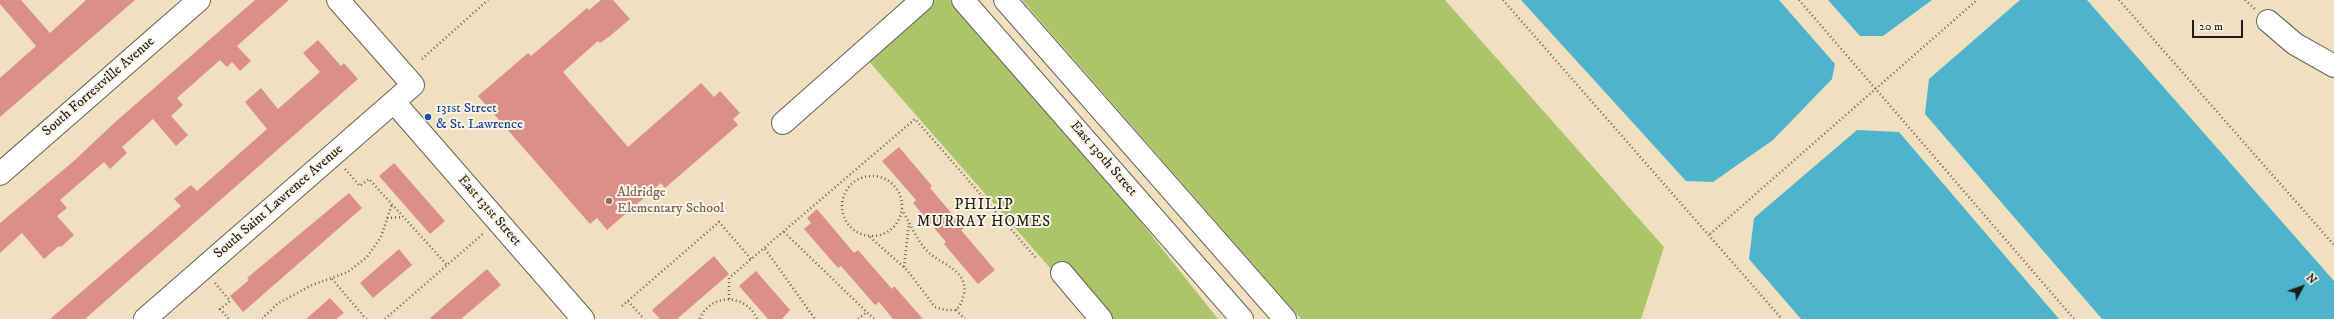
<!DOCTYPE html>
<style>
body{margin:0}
#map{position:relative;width:2334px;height:319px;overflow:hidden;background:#f1e0bf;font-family:"IM FELL DW Pica",serif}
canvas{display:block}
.north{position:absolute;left:2282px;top:267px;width:40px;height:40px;-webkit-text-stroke:3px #fcf5e5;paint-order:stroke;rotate:49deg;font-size:11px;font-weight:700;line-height:16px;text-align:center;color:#1c1c1c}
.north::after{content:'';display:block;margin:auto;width:14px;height:18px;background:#1c1c1c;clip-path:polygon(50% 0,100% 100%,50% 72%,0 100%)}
.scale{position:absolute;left:2192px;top:20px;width:51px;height:18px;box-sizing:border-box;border:2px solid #1c1c1c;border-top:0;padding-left:5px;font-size:12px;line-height:14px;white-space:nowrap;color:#1c1c1c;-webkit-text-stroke:3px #fcf5e5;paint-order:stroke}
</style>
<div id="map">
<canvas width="2334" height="319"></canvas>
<div class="north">N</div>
<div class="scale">20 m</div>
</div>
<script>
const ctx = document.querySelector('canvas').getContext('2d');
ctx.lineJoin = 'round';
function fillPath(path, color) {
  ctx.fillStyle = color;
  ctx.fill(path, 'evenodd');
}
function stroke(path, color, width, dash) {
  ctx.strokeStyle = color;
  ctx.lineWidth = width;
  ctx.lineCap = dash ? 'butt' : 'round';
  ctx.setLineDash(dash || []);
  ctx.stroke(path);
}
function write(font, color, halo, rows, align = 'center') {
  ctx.font = font + ' "IM FELL DW Pica",serif';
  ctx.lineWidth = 4;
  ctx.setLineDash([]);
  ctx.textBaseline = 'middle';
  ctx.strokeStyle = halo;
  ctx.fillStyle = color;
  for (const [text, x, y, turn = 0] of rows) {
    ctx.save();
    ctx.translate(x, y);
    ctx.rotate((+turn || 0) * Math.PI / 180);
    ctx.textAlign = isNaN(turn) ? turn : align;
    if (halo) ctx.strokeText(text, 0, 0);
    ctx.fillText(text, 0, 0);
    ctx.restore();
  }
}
fillPath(new Path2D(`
 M932,0H950L1098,168L1218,319H1112L1061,261L1051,269L866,58Z
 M1022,0H1445L1664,247L1641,319H1301Z`), '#abc56b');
fillPath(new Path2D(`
 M1521,0H1779L1835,64L1832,79L1773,140L1713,182L1686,181Z
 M1828,0H1932L1883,36H1860Z
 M2020,0H2087L2334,281V319H2102L1925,114L1929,79Z
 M1857,130L1899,132L2059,319H1801L1749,259L1754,218Z`), '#4db4cc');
fillPath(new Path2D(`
 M0,0H21L50,33L86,0H135L0,117V78L36,46L0,4Z
 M255,0H289L237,46L251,61L240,71L232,62L227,67L220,60L177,98L183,105L171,116L188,135L176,146L153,119L122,147L127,153L110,169L104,162L60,200L67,208L57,216L74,235L61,247L59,246L44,259L22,233L0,253V223L75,160L113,124Z
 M601,0H613L630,19L610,36L600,43L598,41L563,72L628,147L701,83L714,97L720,91L740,113L733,119L738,125L665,188L661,183L607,230L597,218L590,224L478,96L528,53L531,56L587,8L589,10Z
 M318,40L341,66L344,63L358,79L85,319H50L181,206L174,199L191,185L197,191L267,129L245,102L261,88L278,109L320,72L303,53Z
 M899,147L932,186L930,188L964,228L961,230L995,270L978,284L944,244L946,242L913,203L916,200L882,161Z
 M394,163L445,221L430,234L379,176Z
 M349,193L362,208L243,312L230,296L249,280L247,278Z
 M817,209L854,253L858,250L892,289L894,286L923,319H893L879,302L875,305L841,266L838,268L804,229L811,223L807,218Z
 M399,249L412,265L373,298L360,283Z
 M714,256L729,274L677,319H660L652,310Z
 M487,269L501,285L461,319H429Z
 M756,271L790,310L782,319H768L739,286Z
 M330,298L344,313L336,319H306Z`), '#db8f88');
const minor = new Path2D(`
 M2268,21L2295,44L2334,66
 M394,102L583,319
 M783,123L922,0
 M0,174L199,0
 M1062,273L1101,319
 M145,319L413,85L338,0`);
const major = new Path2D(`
 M963,0L1242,319
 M1005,0L1285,319`);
stroke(minor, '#676155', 24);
stroke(major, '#676155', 24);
stroke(new Path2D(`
 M1503,0L1782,319
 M1799,0L2074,319
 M2119,0L2334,245
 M2245,0L2255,9
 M422,59L488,0
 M345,169L360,186L369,179L447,265
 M842 206a30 30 0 1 1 60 0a30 30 0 1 1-60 0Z
 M387,218L403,217
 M784,232L874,319
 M1710,234L1977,0
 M870,237L907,270L935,307L945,310H956C961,305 962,301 964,294C968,270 942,265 928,252C917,241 910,223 902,210
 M765,249L815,319
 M904,267L909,223
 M332,279L366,319
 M215,283L230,301L220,309L229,319
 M729,299V278L915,119L1036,258
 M628,301L644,319
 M622,306L719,222L752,260
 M956,310L965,319
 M262,319L277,304L312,285L348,272L367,257L381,237L392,204
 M385,319L484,233
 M700,319C710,293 746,293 757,319
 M858,319L867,312`), '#676155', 2.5, [1, 3]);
stroke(minor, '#fff', 22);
stroke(major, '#fff', 22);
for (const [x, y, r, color] of [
 [428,117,4,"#1a4fb4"],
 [609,201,4,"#8d6e63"]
]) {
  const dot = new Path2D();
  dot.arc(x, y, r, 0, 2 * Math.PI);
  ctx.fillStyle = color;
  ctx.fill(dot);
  stroke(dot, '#fcf5e5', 1.5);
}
write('14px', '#1c1c1c', '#fcf5e5', [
 ["South Forrestville Avenue",99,87,-41],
 ["East 130th Street",1103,159,49],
 ["South Saint Lawrence Avenue",279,202,-41],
 ["East 131st Street",489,211,49]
]);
write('14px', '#164399', '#fcf5e5', [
 ["131st Street",436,109],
 ["& St. Lawrence",436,125]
], 'left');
write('14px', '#785e54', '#fcf5e5', [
 ["Aldridge",617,193],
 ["Elementary School",617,209]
], 'left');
ctx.letterSpacing = '1px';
write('15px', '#1c1c1c', '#fcf5e5', [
 ["PHILIP",984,206],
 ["MURRAY HOMES",984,223]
]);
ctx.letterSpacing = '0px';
</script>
